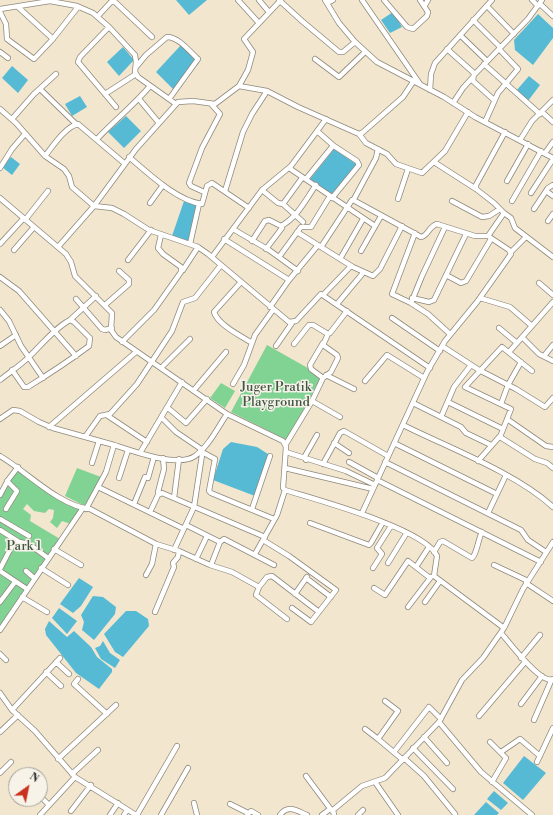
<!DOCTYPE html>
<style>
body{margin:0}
#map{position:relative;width:553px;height:815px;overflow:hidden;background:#f2e6ce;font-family:"Libre Bodoni",serif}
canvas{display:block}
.north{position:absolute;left:8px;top:767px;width:40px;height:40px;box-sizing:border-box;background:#f7f3e8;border:1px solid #a5a39c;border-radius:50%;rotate:33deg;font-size:11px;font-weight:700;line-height:16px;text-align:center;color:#2b2b2b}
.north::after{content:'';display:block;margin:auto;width:14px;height:18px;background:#c8321e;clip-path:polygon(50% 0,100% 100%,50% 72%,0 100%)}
</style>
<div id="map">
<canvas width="553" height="815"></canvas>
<div class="north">N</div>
</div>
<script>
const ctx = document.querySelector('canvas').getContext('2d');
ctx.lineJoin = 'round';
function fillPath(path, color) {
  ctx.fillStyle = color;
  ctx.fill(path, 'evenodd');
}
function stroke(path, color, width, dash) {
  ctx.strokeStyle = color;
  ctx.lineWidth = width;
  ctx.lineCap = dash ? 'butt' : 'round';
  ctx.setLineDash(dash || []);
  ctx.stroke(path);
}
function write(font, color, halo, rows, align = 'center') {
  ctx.font = font + ' "Libre Bodoni",serif';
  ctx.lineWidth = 3;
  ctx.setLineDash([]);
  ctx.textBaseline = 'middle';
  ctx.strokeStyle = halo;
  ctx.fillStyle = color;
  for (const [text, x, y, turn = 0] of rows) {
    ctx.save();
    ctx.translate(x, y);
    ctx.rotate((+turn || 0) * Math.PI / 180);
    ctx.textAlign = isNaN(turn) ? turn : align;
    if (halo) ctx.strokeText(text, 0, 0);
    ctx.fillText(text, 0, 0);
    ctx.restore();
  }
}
fillPath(new Path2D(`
 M267,345L322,376L287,440L231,412Z
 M221,383L235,391L225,408L210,398Z
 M77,468L101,477L87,507L65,496Z
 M18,470L81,509L71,524L62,521L57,528L50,522L53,518L54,510L49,509L45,513L34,511L27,504L23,509L31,515L30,521L60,539L0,628V499L10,479Z`), '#81d394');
fillPath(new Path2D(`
 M176,0H207L189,15Z
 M393,12L402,27L390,33L381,20Z
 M538,14L553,28V38L533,65L515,50L514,40Z
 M181,45L199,63L174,90L156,72Z
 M123,47L134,60L119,76L107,62Z
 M12,66L28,80L18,93L2,78Z
 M529,76L540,85L528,101L516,91Z
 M80,96L87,107L72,116L65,104Z
 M126,116L141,131L124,148L108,132Z
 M334,149L359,166L333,197L310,179Z
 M11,157L20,164L12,175L2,167Z
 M184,201L199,205L192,242L172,236Z
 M231,442L257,447L268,454L267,466L255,496L213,480L223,449Z
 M79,578L93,587L81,606L73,613L60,604Z
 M93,596L103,597L116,607L115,614L94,640L82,630L84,622L81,615Z
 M59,608L77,621L67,634L52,618Z
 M126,611H136L148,619L149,626L123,657L115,652L104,634Z
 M49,621L67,637L74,631L91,647L97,657L112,669V672L99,689L76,673L46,635L45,629Z
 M103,641L110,653L120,660L115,668L101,659L95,648L100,646Z
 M524,756L546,773L523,800L503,783Z
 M494,791L508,803L501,810L487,799Z
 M486,802L499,813L497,815H474Z`), '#56bad5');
const minor = new Path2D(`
 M238,0L258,22
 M259,0L269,12
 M279,0L302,21L339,52H343L355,42
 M325,0L339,23L355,42L377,62L444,97L475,117L553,158
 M362,0L420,84
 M384,0L407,27L413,29L427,16L428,12L420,0
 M532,0L538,6
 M327,3L333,0
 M540,4L553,16
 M425,5L428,0
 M487,6L514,34
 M18,7L53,39
 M0,9L50,1L77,6L93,13L109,27L135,55L136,62L135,72L138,77L176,104
 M0,12L6,24L7,39L34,59L52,40L78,7
 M98,16L111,2H115L152,37
 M473,20L500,47
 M109,27L80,57L78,62L116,107
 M460,35L487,61
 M447,49L475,74L499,49
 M0,52L8,58
 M315,59L339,77L365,52
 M484,64L540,114
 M136,67L146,55L167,37C179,37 190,52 198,59L169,99
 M474,73L473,81L494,100
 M239,86L248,70L253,52L244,39L281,0
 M40,89L76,124
 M430,90L431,74L435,63L492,0
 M105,94L136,74
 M139,99L159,123
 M453,103L463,88L473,77
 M0,109L16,123L45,156L64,169L69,176L72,187L94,206L112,208L124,214L149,230L198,247L208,254L289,322L296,321L321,294L430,368
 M542,112L553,122
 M12,119L34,94L56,74
 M485,122L498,93L518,69L499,49L528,19L542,0
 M317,131L334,146
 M359,134L366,143L387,154L396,164L422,173L445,151L468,112
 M97,139C114,121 134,105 150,86
 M520,140L532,121L553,100
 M378,149L376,158L354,199L355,201L421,237C428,236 429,226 437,224L475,236H488
 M545,153L553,142
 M45,156C53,146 65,127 78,124L124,163
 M129,157C148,173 177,201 202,204L207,186L212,183L249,208
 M434,162L476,189
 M0,168L12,149L24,135
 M289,168L375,226
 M306,179L332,147L334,146L357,161L359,165L332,198
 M507,181L528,144
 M262,190L278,203L283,204L302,178
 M225,191L243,132L252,114L267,91
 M546,191L553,196
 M204,192L191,186L189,183L202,148L220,114L212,105
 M531,193L553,159
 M0,198L66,254L71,262L75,276L112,313L111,330L116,337L227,414L283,441L286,447L283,488L285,490C314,499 426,529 437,556L434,576L504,628
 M398,199L408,169
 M452,201L482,217L489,216L500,209
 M512,201L541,151
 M150,203L163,185
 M283,204L303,222
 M534,209L548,188L553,185
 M504,213L494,203L476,189V185L505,132
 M25,220L48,191
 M548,221L553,214
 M445,227L422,276L411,303L428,314L450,334
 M233,229L269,250L298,271
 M297,232L353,267L373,276L380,269L402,226
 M224,239L289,280L318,245
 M252,241L265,221L269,220L281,226C297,218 306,199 316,185
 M0,244L23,219
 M190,244L199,204
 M58,247L94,206L136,149L178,102L193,101L215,104L239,86L267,91L298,107L359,134L362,133L403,97L413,82
 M321,247L352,200
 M266,249L282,228
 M14,250L34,227
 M361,251L381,216
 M511,252L526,237
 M212,257L262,190L291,166L326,119
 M279,257L301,227H311L330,196
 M340,259L363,219
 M128,260L151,230
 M183,270L198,247
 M446,275L461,283L466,281L491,239
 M0,277L19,291L76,356
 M241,282L214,312C218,325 241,336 252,343
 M539,283L553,295
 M324,294L351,266
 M412,298L429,302L434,300L466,234
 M480,298L510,307L532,326
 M76,299L102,329L105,330L112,328
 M411,303L392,294L415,233
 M337,304L363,273
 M105,305L129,284V280L119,271
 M270,307L289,280
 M0,310L9,321L21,346L43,378
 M392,318L440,351
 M70,320L96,296
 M499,328L517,343
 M522,337L539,354L553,361
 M122,342L154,310L181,272V267L163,254L158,248L161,235
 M294,344L309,325H313L328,334L330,333L347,311
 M0,346L16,335
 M276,346L292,323
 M442,346L479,370L516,389L545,407L553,398
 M509,352L553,302
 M544,356L553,345
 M161,368L190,339
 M532,371L502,347L465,387L511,409L500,437L535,459L547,463L553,468
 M326,375L354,389
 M323,378L311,369L310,365L323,343
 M0,380C10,372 21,365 30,356C42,344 55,328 70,320L74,322L90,338L89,346C69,361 49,374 28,387H24L12,370
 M365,381L387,355L424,378
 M233,384L244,365L255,335L273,310
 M508,385L521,362
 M194,390L226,352
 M312,401L340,417
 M448,402L503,429
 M413,403L461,427L466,433L491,445
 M501,404L508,385
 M168,408L186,423L207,399
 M108,416L147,442
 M441,417L454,387L471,365
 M162,418L176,432L201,449L202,455L194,507L174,550
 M0,419L13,410L20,411L39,422L53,428L114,445L106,472L86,509
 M507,419L546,446L553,447
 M403,425C449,448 516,473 553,507
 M49,427L136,352
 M85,437L100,416L110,414L137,384L172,331L183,302L195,298L221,265
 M334,443L349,453
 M394,443L497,494
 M286,444L312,401L323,378L331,372L338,358L337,355L323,345L328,334
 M114,445C132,451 178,468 195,456C209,446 218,427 227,414
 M202,452L215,459L209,491L211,493L274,519
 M286,452L346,471L375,485
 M140,453L182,382
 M0,456C26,471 59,506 90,509L156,544L179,551L210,565L232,572L259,587L267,577L272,576L319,612
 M306,460L305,456L317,435
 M478,461L500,436
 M349,462L378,478
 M385,462L521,530L528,540L546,552
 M92,463L99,441
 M323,464L340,433L344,431L388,456
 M285,468L373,489
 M119,478L128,450
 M148,478L154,457
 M377,480L541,562
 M98,487L184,529
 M158,492L164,469L163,458
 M0,495L8,480L18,467
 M174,498L179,459
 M134,504L145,477
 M6,509L17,491L7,481
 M252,509L270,456
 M150,512L158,495L162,493L265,537
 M362,513L427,372L445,341L477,302L511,254L509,250L488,236L504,213L511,218L515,228L553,257
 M488,513L506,475
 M0,519L29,536
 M310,523L369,545L371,543L383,522
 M186,525L220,542
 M0,530L19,542L29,544L48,558
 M263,540L289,556L336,590L311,622L292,608
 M54,549L81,565
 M434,552L440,542L443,541L472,558C477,554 478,539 482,532
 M255,554L277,515L285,490
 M196,559L207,536
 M388,563L406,534
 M211,565L220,542L224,539L274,565
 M494,565L528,581
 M416,567L429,547
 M41,568L68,585
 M373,568L382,554L377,548L391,526
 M0,569L15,540
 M0,571L27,589
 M26,571L34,578
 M146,575L152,564L156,544
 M306,578L331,597
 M526,583L553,601
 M259,587L256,595L287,619
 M374,588L385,595L408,561L430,578
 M295,594L307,577
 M22,597L47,612
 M0,602L15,582
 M425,602L440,581
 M408,607L431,577
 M155,612L174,567L173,563L178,557L179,551
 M0,630L83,508
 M501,633C509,642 541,685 553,679
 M0,654L6,660
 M521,658L540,635
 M56,662L69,674
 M46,672L61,686
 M78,679L74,684L107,714
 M0,693L12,710L35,731L75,777L136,815
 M385,701L398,711L378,739L403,760
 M521,704L542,676
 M12,710L60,658
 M479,716L525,662
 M534,720L551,681
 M439,722L481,772L532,815
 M365,729L378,739
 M0,732L18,715
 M424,737L447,763
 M490,742L506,758L492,782
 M413,748L453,789
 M394,752L429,707L441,719
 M501,752L520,739L540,756
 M404,758L424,776L455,814
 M58,759L116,705
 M537,762L553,728
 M0,773L11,762
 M72,774L98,750
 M306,776L332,811
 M375,782L398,815
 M40,796L49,805
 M194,803L197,815
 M230,804L248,813
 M71,811L91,785
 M40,815L75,777
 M110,815L118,803
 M124,815L127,810
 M137,815L177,746
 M161,815L188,768
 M247,815L251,811L258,815
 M280,815C288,804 297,811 307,815
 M322,815L330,809
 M334,815L333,810L362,786L385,778L439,722L462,680L483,658L504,628L523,589L553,542
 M358,815L363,810`);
stroke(minor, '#8e887c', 6);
stroke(minor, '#fff', 4.5);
write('13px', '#405545', '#f7f3e8', [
 ["Juger Pratik",276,388],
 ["Playground",276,403],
 ["Park 1",24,547]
]);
</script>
